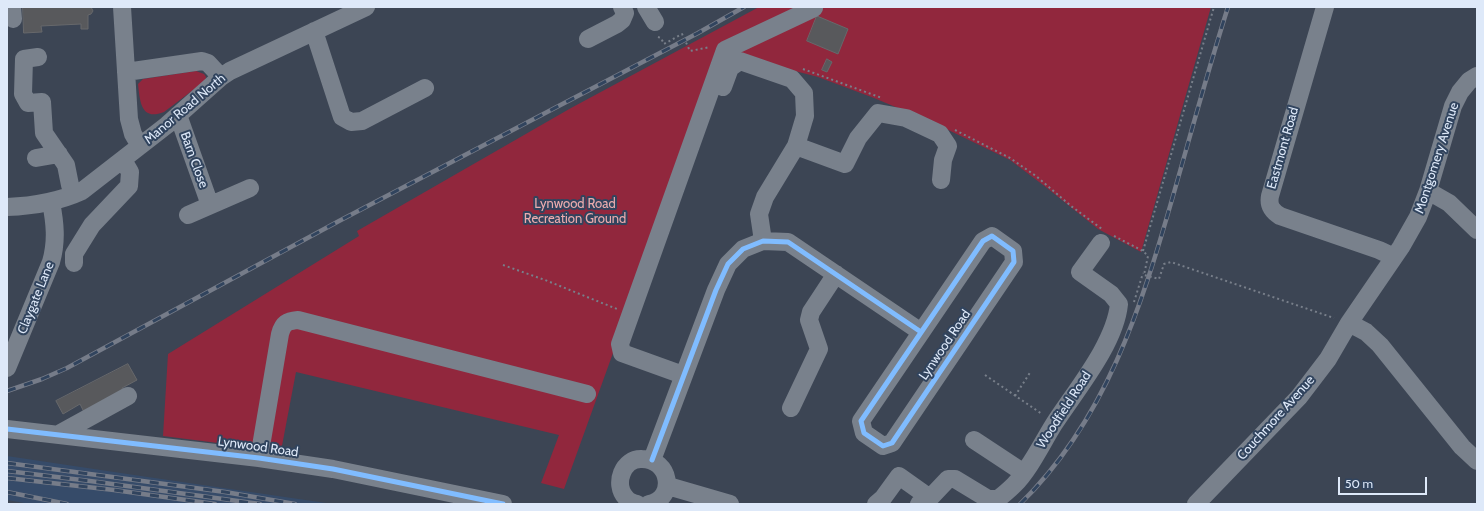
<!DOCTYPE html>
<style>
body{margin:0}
#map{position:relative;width:1484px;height:511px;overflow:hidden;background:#3c4554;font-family:Cabin,sans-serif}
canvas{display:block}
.frame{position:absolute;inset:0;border:8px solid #dee9f9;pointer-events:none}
.scale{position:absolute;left:1338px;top:477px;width:89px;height:18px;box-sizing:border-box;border:2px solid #dee9f9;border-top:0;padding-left:5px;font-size:12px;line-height:14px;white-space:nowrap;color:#dee9f9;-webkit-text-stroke:3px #31445e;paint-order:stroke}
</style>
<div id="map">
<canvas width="1484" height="511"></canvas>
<div class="frame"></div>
<div class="scale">50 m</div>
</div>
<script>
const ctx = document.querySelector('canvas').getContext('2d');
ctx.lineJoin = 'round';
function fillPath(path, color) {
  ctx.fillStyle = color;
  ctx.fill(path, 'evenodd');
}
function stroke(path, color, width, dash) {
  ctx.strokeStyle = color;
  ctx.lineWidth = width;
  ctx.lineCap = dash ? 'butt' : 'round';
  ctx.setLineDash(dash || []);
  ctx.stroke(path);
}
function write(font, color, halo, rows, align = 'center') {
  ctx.font = font + ' Cabin,sans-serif';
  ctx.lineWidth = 4;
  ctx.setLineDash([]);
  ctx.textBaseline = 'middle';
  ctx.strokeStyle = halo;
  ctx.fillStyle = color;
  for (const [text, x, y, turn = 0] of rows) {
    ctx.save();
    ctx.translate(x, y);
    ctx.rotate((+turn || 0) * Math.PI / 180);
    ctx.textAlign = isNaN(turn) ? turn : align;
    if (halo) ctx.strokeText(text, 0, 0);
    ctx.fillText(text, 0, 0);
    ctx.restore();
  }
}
fillPath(new Path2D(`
 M7,456L141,476L333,504H30L7,500Z`), '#364b69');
fillPath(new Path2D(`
 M759,7H1211L1141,252L1098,229L1047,188L1010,160L934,123L874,98L818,77L726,53L613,353L564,489L541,483L559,435L296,372L281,451L163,436L168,354L359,236L357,231L571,108Z
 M196,71L204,74L206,77L205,81L164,112C141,121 140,102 138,84L143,79Z`), '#91273d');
const building = new Path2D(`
 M23,7H91L93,11L91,14L88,15V29H81V24L41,26L42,32L24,33Z
 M817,16L848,29L838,54L807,41Z
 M827,59L832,62L827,72L822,70Z
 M128,364L137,380L122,388L124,393L85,414L80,404L63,414L56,401Z`);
fillPath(building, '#58595c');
stroke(building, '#67686b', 1);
stroke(new Path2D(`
 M658,37L661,38L664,44L682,34L690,51L710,47
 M803,69L882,98
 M955,130L1010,158L1036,176L1071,206L1102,229
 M1114,236L1143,251L1148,256L1144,275L1159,279L1164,264L1171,262L1334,318
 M1143,251L1214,7
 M503,265L545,280L617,309
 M1134,302L1143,273
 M985,375L1042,414
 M1015,396L1031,371`), '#787f8a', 2, [2, 3]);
stroke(new Path2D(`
 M12,7L13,19
 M122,7L129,119L133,134L140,146
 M646,7L655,22
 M1325,7L1270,196C1268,206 1272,211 1280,216L1379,250L1394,257
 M314,31L342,117L351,122L362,121L425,88
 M588,39L617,24L622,20L625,13L622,7
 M38,57L24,59L23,94L28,103L42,102L44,133L66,165L70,185L73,195
 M126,72L202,61L208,63L221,77
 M723,87L730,68L740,61L792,79L804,93L805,116L796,146
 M178,115L210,205
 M36,158L59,154
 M1428,191L1449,203L1477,230
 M7,207C33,206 58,202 82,191L167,125L221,77L230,71L366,7
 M188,215L250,188
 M992,236L1013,251L1014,262L892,443L883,446L864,433L861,421L983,241Z
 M763,241L759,214L765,197L796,146L845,164L858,138L878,113L906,118L940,134L948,146L943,160L941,180
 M74,263V254L92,225L129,186L130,172L123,160
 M1349,323L1401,247L1418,217L1428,191L1453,106L1460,92L1469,81L1477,76
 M7,368L51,262C57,241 55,223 51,202
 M683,375L622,353L620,344L725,50L814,8
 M791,408L819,349L809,320L811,312L836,274
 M7,429L259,458L333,469L503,504
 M59,434L128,396
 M974,440L1024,473
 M259,458L280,334C283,323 287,321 298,320L587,394
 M652,460L716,290L728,264L743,249L763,241L788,242L921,332
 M668,486L730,504
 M637,504C633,503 628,501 626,498C613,484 623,458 642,459C670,459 677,498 649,504
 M876,504L883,498L899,476L930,498
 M919,504L930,498L948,479H955L988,499H998C1003,495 1009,490 1014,485C1030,469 1042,443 1054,424C1076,390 1115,344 1119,304L1111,294L1080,272L1101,243
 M1196,504L1299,397L1328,359L1349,323L1366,332L1380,345L1462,447L1477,461`), '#79818c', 18);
const rail = new Path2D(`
 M7,391L42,379L67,368L339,221L698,33L744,7
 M7,463L225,492L295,504
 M7,471L90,481L260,504
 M7,478L114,490L215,504
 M7,492L67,504
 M1020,504C1106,420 1141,308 1173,196C1191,133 1208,70 1228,7`);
stroke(rail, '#767c89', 4.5);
stroke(rail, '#31445e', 3, [9]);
stroke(new Path2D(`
 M992,236L1013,251L1014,262L892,443L883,446L864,433L861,421L983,241Z
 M7,429L259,458L333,469L503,504
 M652,460L716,290L728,264L743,249L763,241L788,242L921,332`), '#80bcff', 5);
write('13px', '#dee9f9', '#31445e', [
 ["Manor Road North",185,109,-40],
 ["Eastmont Road",1283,148,-74],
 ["Montgomery Avenue",1437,158,-72],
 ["Barn Close",194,160,70],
 ["Claygate Lane",36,298,-68],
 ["Lynwood Road",945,345,-56],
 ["Woodfield Road",1064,410,-57],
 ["Couchmore Avenue",1276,418,-48],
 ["Lynwood Road",258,447,8]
]);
write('13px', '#edacae', '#31445e', [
 ["Lynwood Road",575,204],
 ["Recreation Ground",575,219]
]);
</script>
